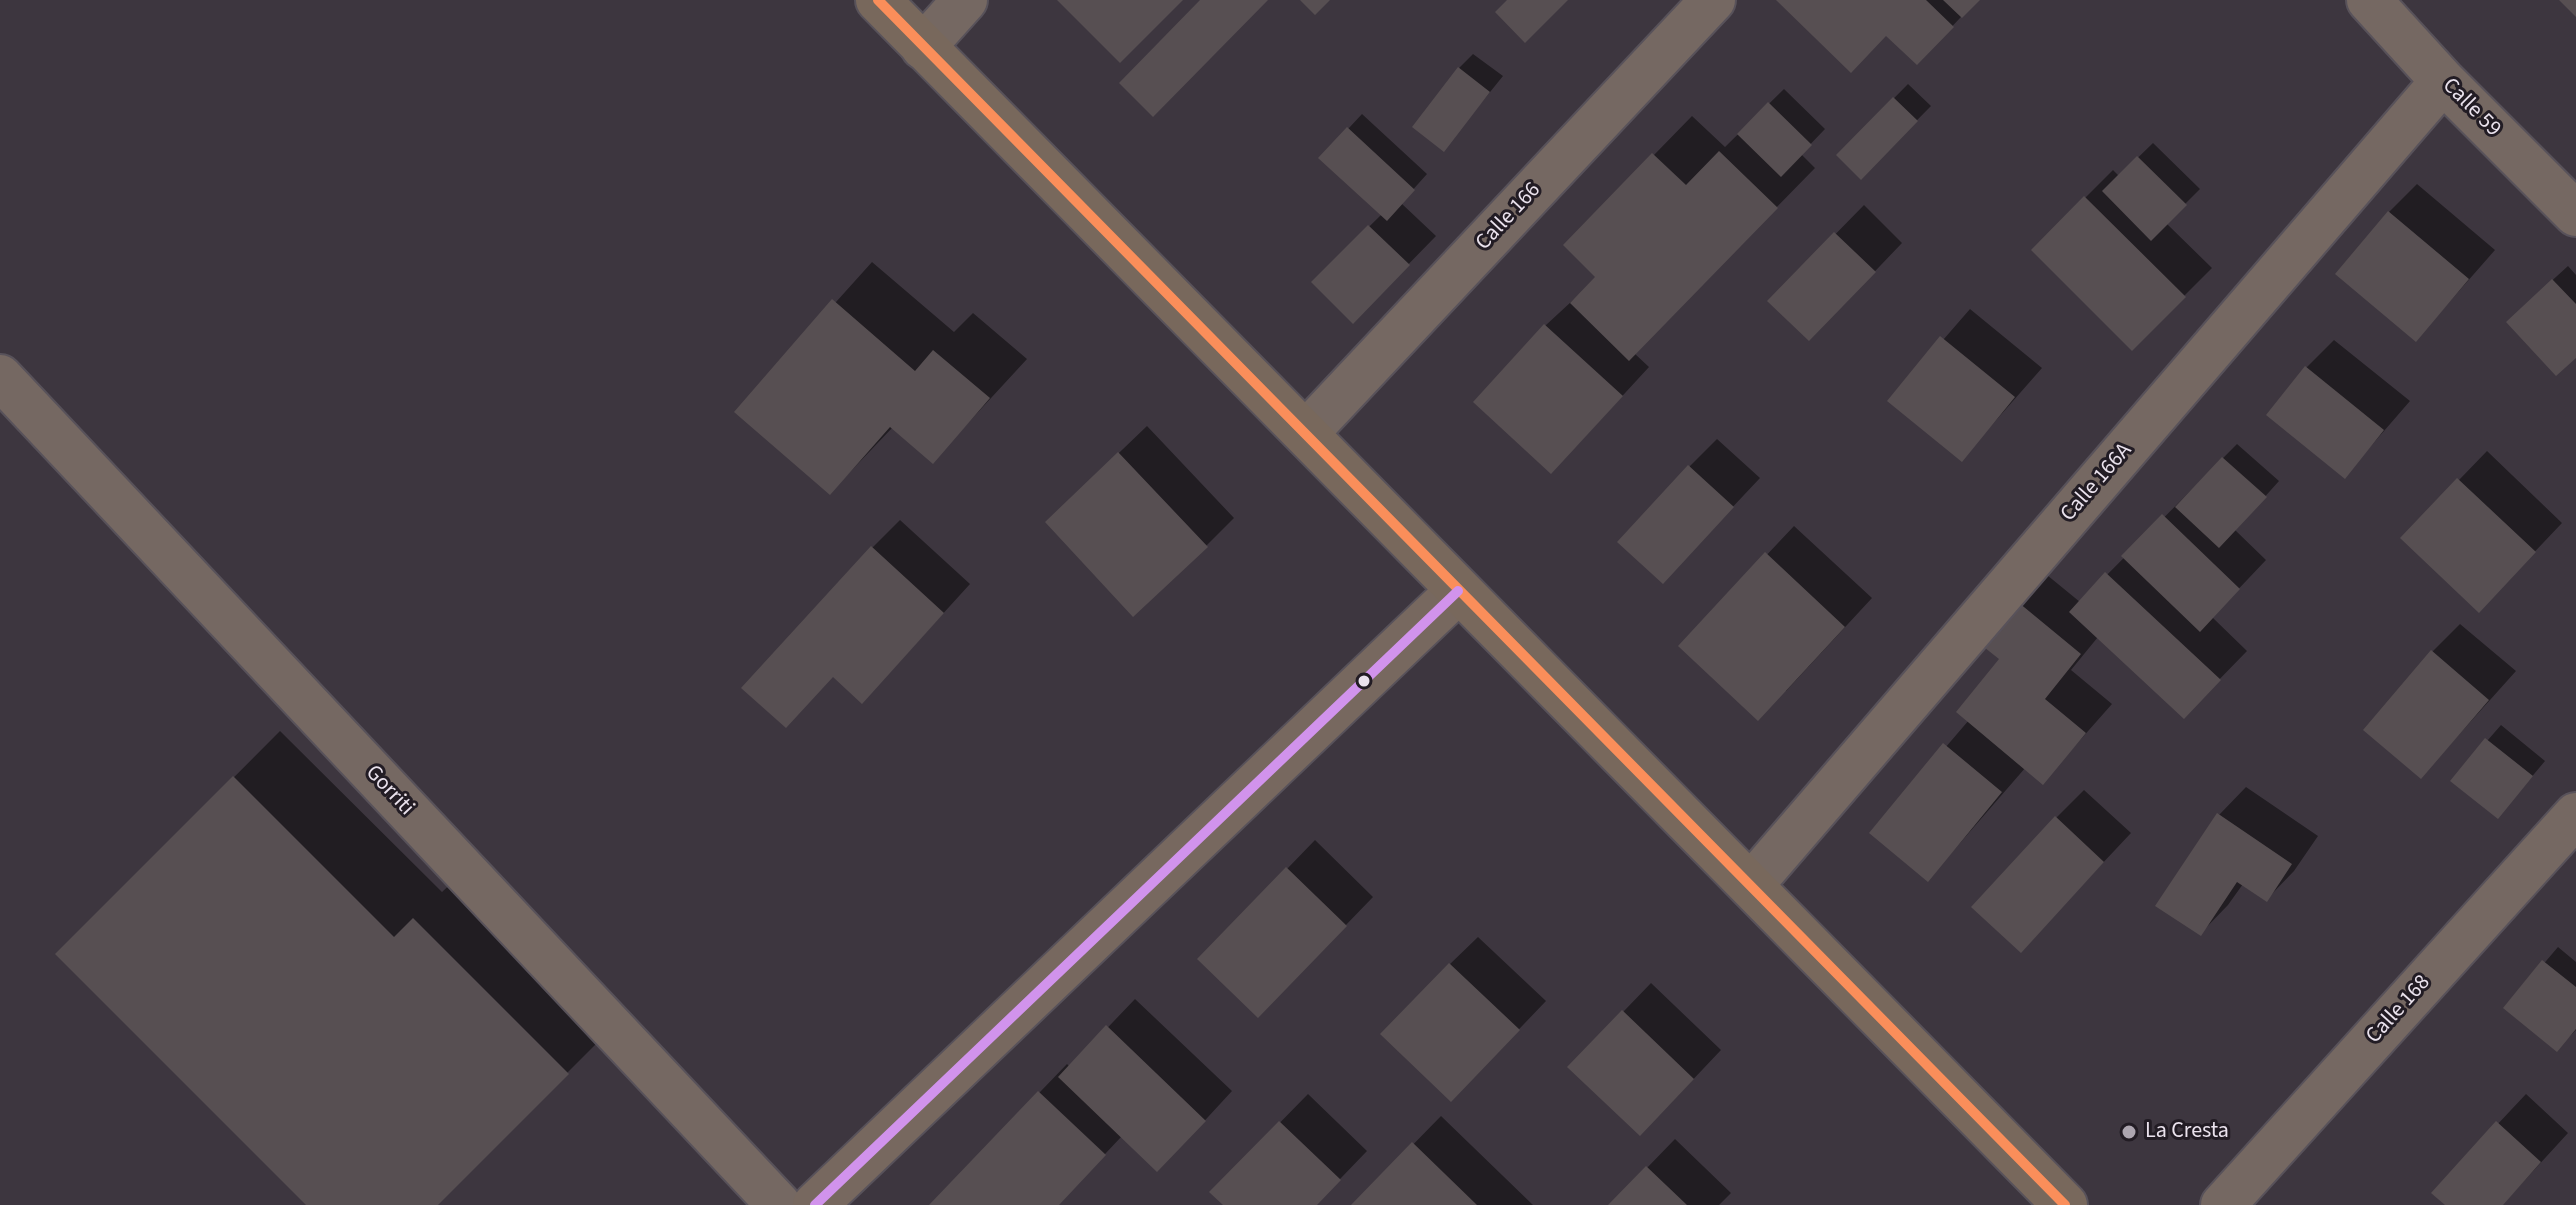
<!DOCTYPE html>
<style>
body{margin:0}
canvas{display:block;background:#3d363f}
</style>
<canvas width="2576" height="1205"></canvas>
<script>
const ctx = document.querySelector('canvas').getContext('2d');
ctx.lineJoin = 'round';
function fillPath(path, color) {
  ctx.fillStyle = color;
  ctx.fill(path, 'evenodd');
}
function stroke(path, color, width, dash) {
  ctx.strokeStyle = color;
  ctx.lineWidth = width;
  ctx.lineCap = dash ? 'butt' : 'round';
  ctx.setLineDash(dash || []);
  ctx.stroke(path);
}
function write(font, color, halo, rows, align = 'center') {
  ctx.font = font + ' "Source Sans 3",sans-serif';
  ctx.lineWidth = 6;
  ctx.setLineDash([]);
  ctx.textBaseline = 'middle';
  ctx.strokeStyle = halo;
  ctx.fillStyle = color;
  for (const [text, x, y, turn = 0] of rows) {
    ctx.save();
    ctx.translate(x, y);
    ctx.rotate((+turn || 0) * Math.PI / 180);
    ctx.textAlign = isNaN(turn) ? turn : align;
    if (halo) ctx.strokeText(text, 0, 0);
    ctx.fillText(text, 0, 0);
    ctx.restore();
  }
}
fillPath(new Path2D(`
 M1779,0H1977L1944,35L1887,34Z
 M1473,54L1503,76L1444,149L1459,68Z
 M1908,84L1931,106L1861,177L1838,155Z
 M1784,89L1825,129L1801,154L1815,168L1634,353L1649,367L1579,443L1476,402L1546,325L1598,277L1565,245L1654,155L1692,116L1725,147Z
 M1362,114L1427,174L1401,203L1436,236L1353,321L1313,282L1382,214L1321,158Z
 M2153,143L2200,189L2166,223L2212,268L2132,348L2033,250L2113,170L2119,176Z
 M2417,184L2495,250L2416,340L2389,212Z
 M1864,205L1902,243L1837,311L1770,301Z
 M872,262L954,332L973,313L1027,359L933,461L893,427L830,493L737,412Z
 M2568,266L2576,275V355L2523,307Z
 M1970,309L2042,368L1962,459L1890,401Z
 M2334,340L2410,401L2345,476L2306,368Z
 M1147,426L1234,518L1206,546L1075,495Z
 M1717,439L1760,478L1663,581L1690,466Z
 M2237,444L2279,481L2235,530L2266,560L2212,617L2247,651L2211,688L2098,637L2071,670L2112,704L2043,782L2026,767L1928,880L1872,833L1969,720L2002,658L1973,636L2036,566L2080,602Z
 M2487,451L2562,523L2506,582L2403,538Z
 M900,520L970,584L889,673L872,548Z
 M1794,526L1872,598L1786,691L1681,646Z
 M2460,624L2516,671L2421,777L2432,652Z
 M2501,725L2545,761L2498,817L2453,780Z
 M280,731L442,892L461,874L614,1026L435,1205H309L58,954Z
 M2246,787L2318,836L2294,871L2267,899L2243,884L2228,905L2201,933L2219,815Z
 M2084,790L2131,833L2021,950L2056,818Z
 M1315,840L1373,897L1286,987L1200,959Z
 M1478,937L1546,1001L1479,1071L1450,964Z
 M2558,947L2576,962V1030L2557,1049L2506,1008Z
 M1651,983L1721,1050L1668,1106L1570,1067Z
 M1135,999L1232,1091L1185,1142L1122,1136L1057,1205H932L1040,1092L1067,1064L1070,1067Z
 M1308,1094L1367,1151L1315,1205H1225L1212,1192Z
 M2526,1094L2568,1133L2502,1205H2448L2434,1192Z
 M1441,1116L1533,1205H1354Z
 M1675,1139L1731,1193L1719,1205H1611Z`), '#0007');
fillPath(new Path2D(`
 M1057,0H1183L1120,63Z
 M1200,0H1268L1153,117L1119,83Z
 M1300,0H1330L1315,15Z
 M1507,0H1568L1525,43L1495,12Z
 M1776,0H1926L1954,27L1917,65L1886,36L1851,73Z
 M1943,0H1980L1962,18Z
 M2559,0H2576V17Z
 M1458,67L1490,92L1444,152L1412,127Z
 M1893,97L1918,121L1861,180L1836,155Z
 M1768,102L1812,145L1781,177L1737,134Z
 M1347,127L1415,190L1387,221L1318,158Z
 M1719,151L1778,208L1629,361L1570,303L1595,277L1563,245L1652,153L1686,185Z
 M2137,156L2187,205L2151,241L2102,191Z
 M2084,196L2186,297L2132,351L2031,250Z
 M2388,211L2469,279L2416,342L2335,274Z
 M1368,225L1410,265L1353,324L1311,282Z
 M1834,232L1876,272L1809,341L1767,301Z
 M2552,279L2576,304V358L2556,376L2506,322Z
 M832,299L915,371L933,350L990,398L933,464L890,427L830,495L734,412Z
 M1544,324L1623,396L1551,474L1473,402Z
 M1940,336L2015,397L1962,462L1887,401Z
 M2305,366L2384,430L2345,479L2266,415Z
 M1118,452L1208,547L1133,617L1045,522Z
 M2222,457L2267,497L2219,548L2175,507Z
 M1688,465L1734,507L1663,584L1617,542Z
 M2457,478L2536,552L2479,613L2400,538Z
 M2162,514L2240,589L2200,632L2121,556Z
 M871,546L944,613L862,704L833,677L786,728L741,688Z
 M1765,552L1845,627L1758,721L1678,646Z
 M2105,572L2221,680L2184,719L2069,612Z
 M2007,593L2081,654L2045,699L2086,733L2043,785L1956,712L1999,659L1970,636Z
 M2431,650L2489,700L2421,779L2363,730Z
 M2485,738L2533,776L2498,819L2450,781Z
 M1943,743L2002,792L1928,882L1869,833Z
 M233,776L394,937L413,918L569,1074L438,1205H306L55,954Z
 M2217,813L2292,864L2267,902L2237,882L2201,936L2155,906Z
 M2055,816L2104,862L2021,953L1971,907Z
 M1286,867L1347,926L1258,1018L1197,959Z
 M2542,960L2576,987V1029L2557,1052L2503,1008Z
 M1449,963L1520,1030L1451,1102L1380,1034Z
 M1622,1010L1694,1079L1640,1136L1567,1067Z
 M1106,1025L1206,1121L1157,1172L1058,1077Z
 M1038,1091L1106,1155L1059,1205H929Z
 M1279,1121L1341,1180L1317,1205H1223L1209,1192Z
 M2496,1121L2541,1162L2503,1205H2445L2431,1193Z
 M1412,1142L1477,1205H1351Z
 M1646,1166L1687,1205H1608Z`), '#574f52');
const minor = new Path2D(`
 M2369,0L2443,81L2576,214
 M923,47L965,0
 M0,377L779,1205
 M1306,433L1713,0
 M1751,885L2443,81
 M2223,1205L2576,815`);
const secondary = new Path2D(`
 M815,1205L1458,591`);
const primary = new Path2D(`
 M878,0L2065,1205`);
stroke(minor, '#58525a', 48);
stroke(secondary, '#58525a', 48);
stroke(primary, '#58525a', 48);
stroke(minor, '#756862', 44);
stroke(secondary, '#77685f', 44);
stroke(primary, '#78685c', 44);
stroke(new Path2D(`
 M878,0L2065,1205`), '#fa8e5a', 10);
stroke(new Path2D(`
 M815,1205L1458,591`), '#d193ec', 10);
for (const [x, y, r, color] of [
 [1364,681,7,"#eae2ed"],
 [2129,1132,8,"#ada6b0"]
]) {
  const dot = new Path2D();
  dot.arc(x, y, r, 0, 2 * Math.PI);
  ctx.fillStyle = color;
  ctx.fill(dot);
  stroke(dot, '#221c24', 3);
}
write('22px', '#eae2ed', '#221c24', [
 ["Calle 59",2471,108,45],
 ["Calle 166",1509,217,-47],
 ["Calle 166A",2097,483,-49],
 ["Gorriti",389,791,47],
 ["Calle 168",2399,1010,-48]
]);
write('22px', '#eae2ed', '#221c24', [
 ["La Cresta",2145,1132]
], 'left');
</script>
